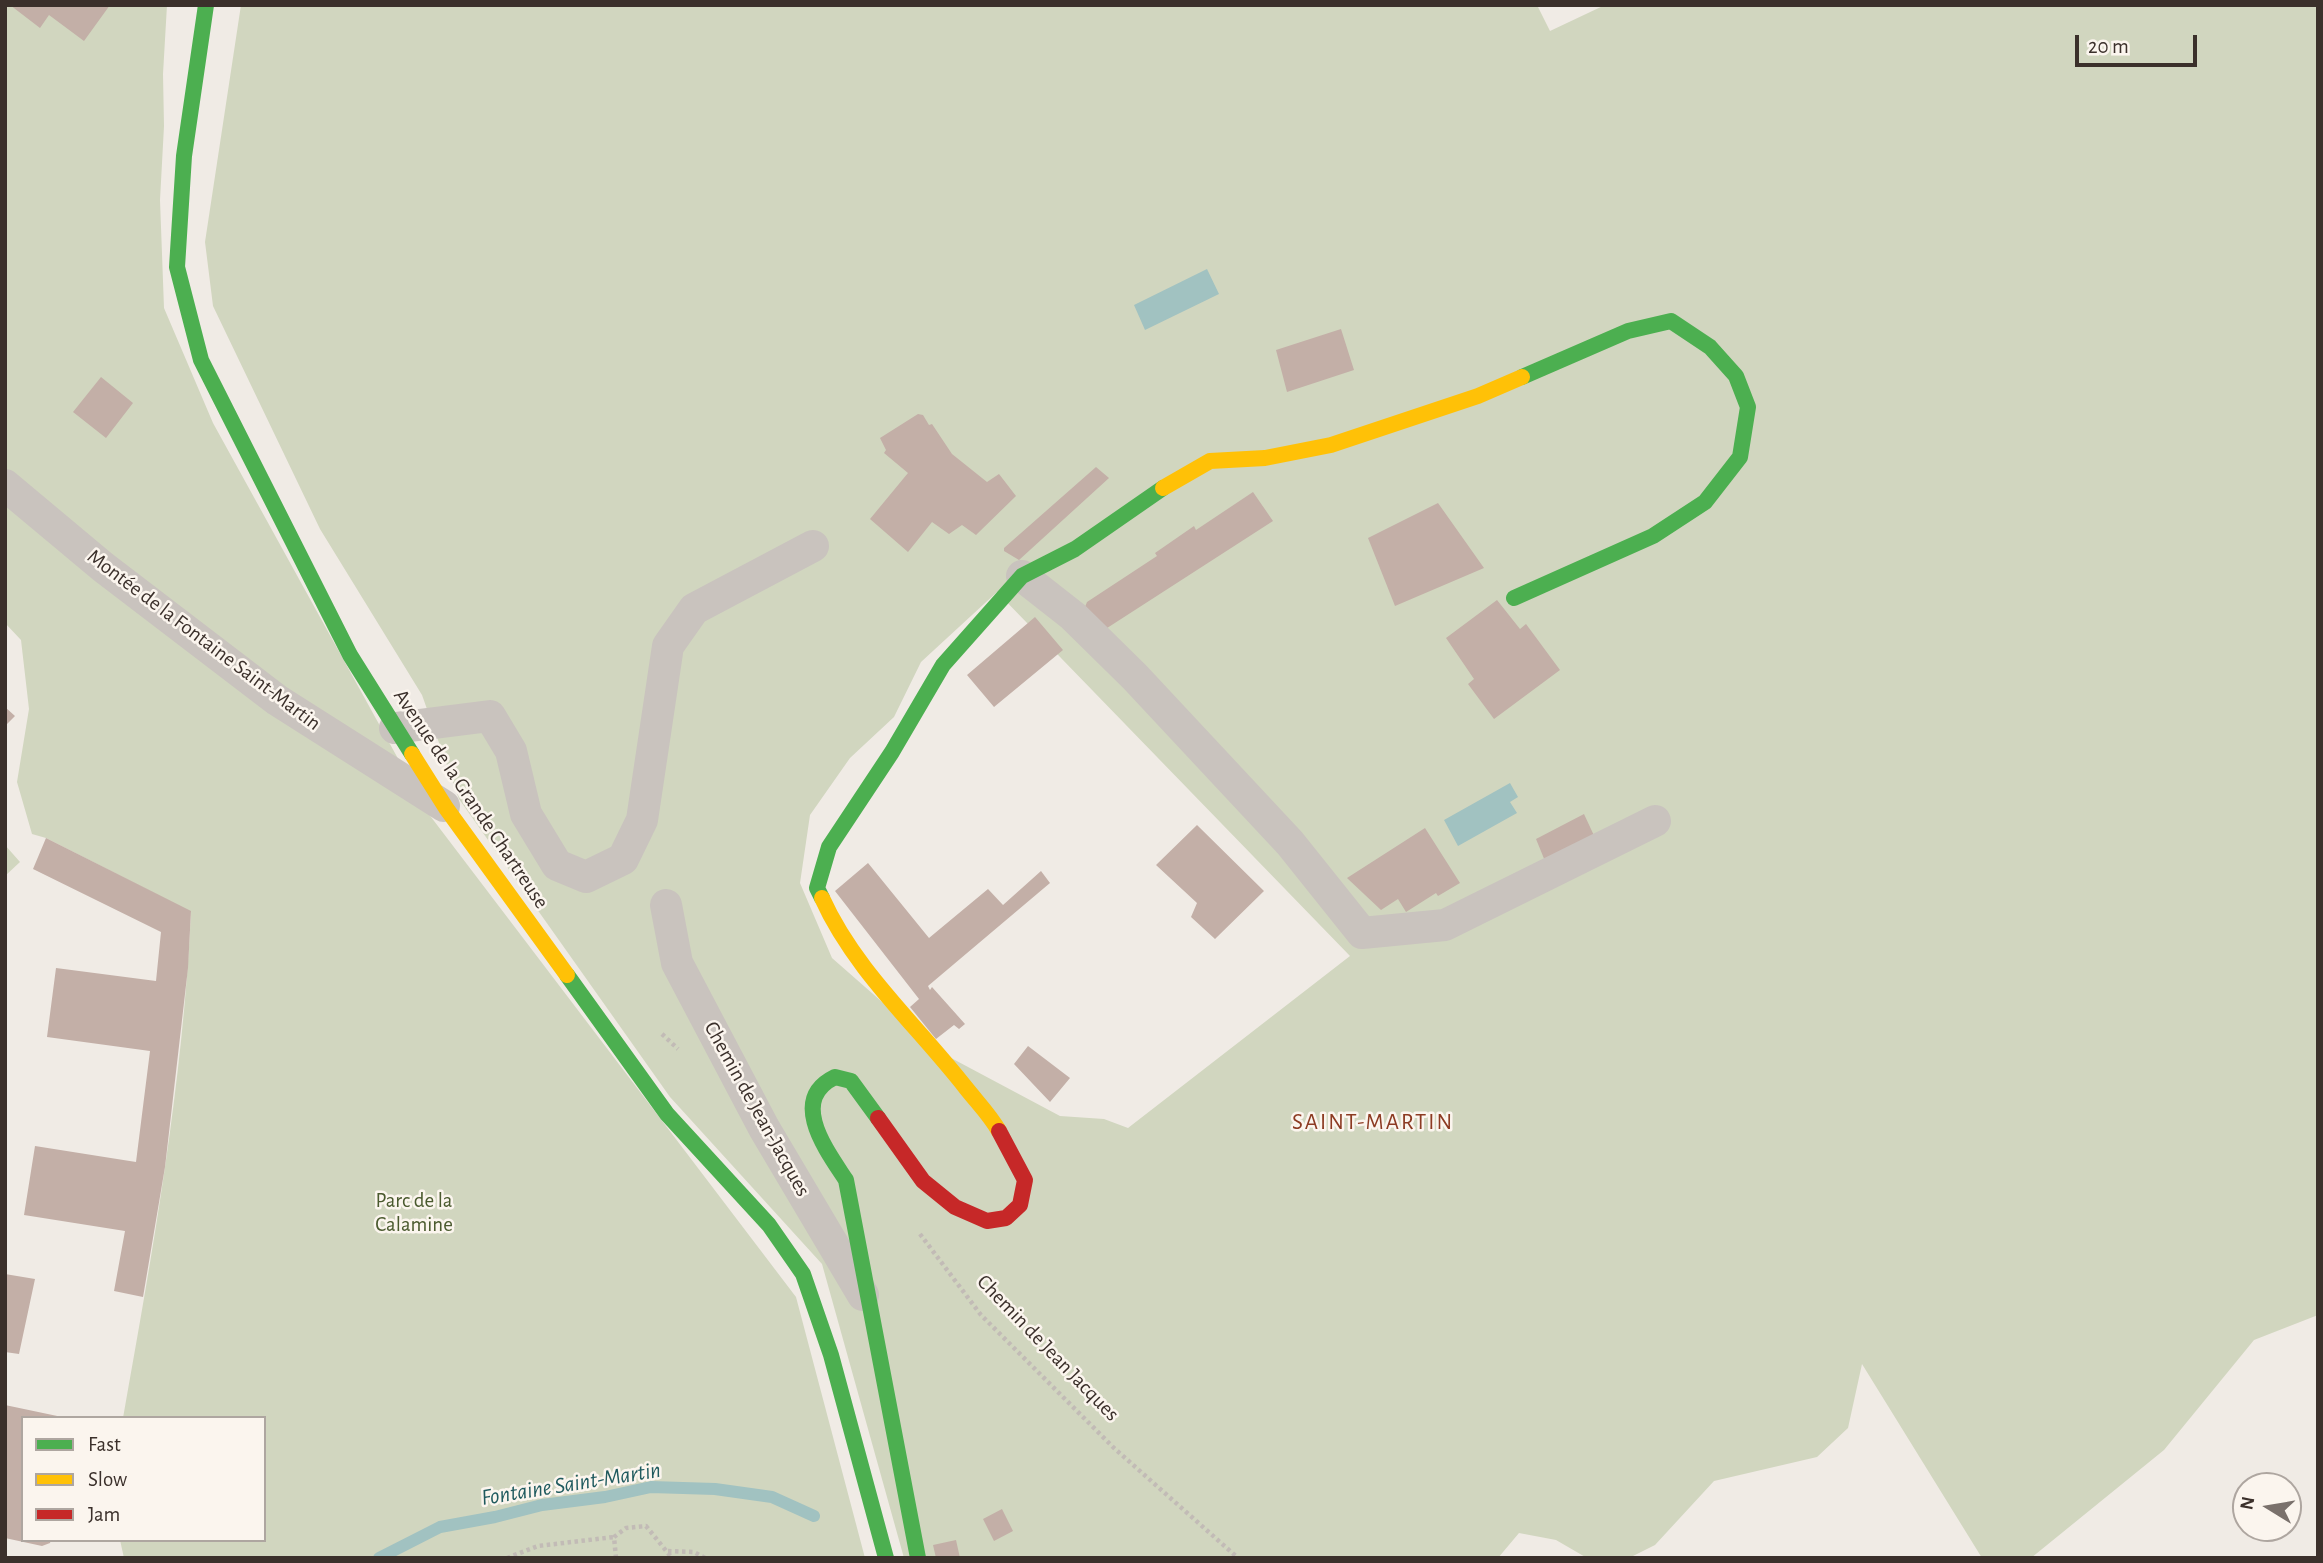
<!DOCTYPE html>
<meta charset="utf-8">
<style>
body{margin:0}
#map{position:relative;width:2323px;height:1563px;overflow:hidden;background:#f0ebe5;font-family:"Alegreya Sans",sans-serif}
canvas{display:block}
.frame{position:absolute;inset:0;border:7px solid #3b302b;pointer-events:none}
.legend{position:absolute;left:21px;top:1416px;width:245px;height:126px;box-sizing:border-box;background:#fbf5ee;border:2px solid #aea6a0;margin:0;padding:9px 12px;list-style:none;font-size:21px;color:#3b302b}
.legend li{display:flex;align-items:center;gap:14px;height:35px}
.legend b{width:35px;border:2px solid #aea6a0}
.north{position:absolute;left:2232px;top:1472px;width:70px;height:70px;box-sizing:border-box;background:#fbf5ee;border:2px solid #aea6a0;border-radius:50%;rotate:281deg;font-size:19px;font-weight:700;line-height:28px;text-align:center;color:#3b302b}
.north::after{content:'';display:block;margin:auto;width:24px;height:32px;background:#7a716c;clip-path:polygon(50% 0,100% 100%,50% 72%,0 100%)}
.scale{position:absolute;left:2075px;top:35px;width:122px;height:32px;box-sizing:border-box;border:4px solid #3b302b;border-top:0;padding-left:9px;font-size:21px;line-height:24px;white-space:nowrap;color:#3b302b;-webkit-text-stroke:5px #fbf5ee;paint-order:stroke}
</style>
<div id="map">
<canvas width="2323" height="1563"></canvas>
<div class="frame"></div>
<ul class="legend">
<li><b style="height:9px;background:#4caf50"></b>Fast</li>
<li><b style="height:9px;background:#ffc107"></b>Slow</li>
<li><b style="height:9px;background:#c62828"></b>Jam</li>
</ul>
<div class="north">N</div>
<div class="scale">20 m</div>
</div>
<script>
const ctx = document.querySelector('canvas').getContext('2d');
ctx.lineJoin = 'round';
function fillPath(path, color) {
  ctx.fillStyle = color;
  ctx.fill(path, 'evenodd');
}
function stroke(path, color, width, dash) {
  ctx.strokeStyle = color;
  ctx.lineWidth = width;
  ctx.lineCap = dash ? 'butt' : 'round';
  ctx.setLineDash(dash || []);
  ctx.stroke(path);
}
function write(font, color, halo, rows, align = 'center') {
  ctx.font = font + ' "Alegreya Sans",sans-serif';
  ctx.lineWidth = 5;
  ctx.setLineDash([]);
  ctx.textBaseline = 'middle';
  ctx.strokeStyle = halo;
  ctx.fillStyle = color;
  for (const [text, x, y, turn = 0] of rows) {
    ctx.save();
    ctx.translate(x, y);
    ctx.rotate((+turn || 0) * Math.PI / 180);
    ctx.textAlign = isNaN(turn) ? turn : align;
    if (halo) ctx.strokeText(text, 0, 0);
    ctx.fillText(text, 0, 0);
    ctx.restore();
  }
}
fillPath(new Path2D(`
 M5,5H167L163,74L164,126L160,200L164,308L213,423L428,813L796,1297L865,1558H124L120,1540H264V1418H123C153,1250 183,1082 191,912L46,838L32,834L17,782L29,709L21,640L5,623Z
 M241,5H1537L1550,31L1605,5H2318V1315L2254,1340L2164,1450L2031,1558H1982L1862,1364L1848,1428L1817,1457L1714,1481L1655,1545L1629,1558H1587L1556,1540L1519,1533L1498,1558H904L822,1264L670,1097L459,799L422,695L320,529L213,306L205,242ZM997,592L1350,956L1128,1128L1104,1119L1060,1116L938,1051L832,958L800,883L810,815L850,758L894,717L921,662Z
 M5,845L20,862L5,876Z`), '#d1d6bf');
fillPath(new Path2D(`
 M1207,269L1219,294L1145,330L1134,305Z
 M1510,783L1518,797L1510,802L1517,813L1458,846L1444,820Z`), '#a1c2c1');
stroke(new Path2D(`
 M379,1558L440,1527L495,1517L542,1505L605,1497L651,1487L715,1489L772,1497L814,1516`), '#a1c2c1', 12);
fillPath(new Path2D(`
 M10,5H110L84,41L49,15L40,28Z
 M1341,329L1354,370L1287,392L1276,350Z
 M101,377L133,403L106,438L73,412Z
 M918,414L923,415L929,425L932,424L952,454L987,482L999,474L1016,496L976,535L962,525L949,534L932,522L908,552L870,519L908,473L884,453L886,450L880,438Z
 M1096,467L1109,478L1019,560L1004,551V548Z
 M1253,492L1273,521L1104,630L1085,607L1087,602L1157,556L1155,553L1194,526L1196,530Z
 M1438,503L1484,568L1395,606L1368,538Z
 M1497,600L1520,629L1526,624L1560,670L1494,719L1468,684L1474,679L1446,638Z
 M1035,617L1063,650L994,707L967,675Z
 M5,707L15,716L5,726Z
 M1584,814L1597,842L1547,866L1536,839Z
 M1197,825L1264,891L1215,939L1191,917L1197,903L1156,865Z
 M1425,828L1460,883L1438,896L1436,893L1406,912L1398,899L1381,910L1347,878Z
 M46,838L191,911L188,968L165,1167L143,1297L114,1291L125,1231L24,1215L35,1146L136,1162L150,1051L47,1037L56,968L156,981L161,932L33,869Z
 M868,863L929,938L988,889L1003,905L1041,871L1050,883L928,986L930,990L932,987L965,1024L959,1029L954,1025L936,1039L910,1007L919,999L835,891Z
 M1028,1046L1070,1078L1050,1102L1014,1064Z
 M5,1274L35,1279L19,1354L5,1352Z
 M5,1405L62,1417L23,1418V1540H51L50,1543L42,1546L5,1538Z
 M1002,1509L1013,1531L994,1541L983,1519Z
 M956,1540L960,1558H936L933,1545Z`), '#c3afa7');
stroke(new Path2D(`
 M662,1034L678,1049
 M920,1234L981,1315L1114,1448L1238,1558
 M668,1551L694,1552L705,1558
 M507,1558L538,1546L614,1537
 M616,1558L614,1537L626,1528L646,1526L672,1558`), '#c2bbb6', 4.5, [3.5, 3.5]);
stroke(new Path2D(`
 M5,485L103,567L277,700L444,806
 M1022,576L1073,616L1135,677L1290,843L1362,933L1445,925L1655,821
 M395,728L490,716L511,751L526,814L557,865L586,877L623,859L642,820L668,646L694,609L813,546
 M666,905L677,963L764,1128L863,1295`), '#c9c3be', 32);
stroke(new Path2D(`
 M206,5L184,156L177,267L201,360L350,655L412,754
 M1514,598L1653,536L1705,502L1740,457L1748,407L1736,376L1710,347L1671,321L1628,331L1522,377
 M822,898L817,888L829,847L892,752L943,665L1022,576L1075,549L1163,488
 M567,975L667,1114L769,1225L803,1274L831,1355L886,1558
 M878,1118L851,1081L835,1077C788,1100 827,1151 846,1180L918,1558`), '#4caf50', 16);
stroke(new Path2D(`
 M1163,488L1210,461L1265,458L1331,445L1478,396L1522,377
 M412,754L446,808L567,975
 M822,898C855,971 917,1025 966,1088C977,1102 990,1115 999,1131`), '#ffc107', 16);
stroke(new Path2D(`
 M878,1118L923,1181L955,1207L987,1221L1006,1218L1020,1205L1025,1180L999,1131`), '#c62828', 16);
write('21px', '#3b302b', '#fbf5ee', [
 ["Montée de la Fontaine Saint-Martin",204,640,37],
 ["Avenue de la Grande Chartreuse",471,799,56],
 ["Chemin de Jean-Jacques",757,1109,61],
 ["Chemin de Jean Jacques",1048,1348,46]
]);
write('21px', '#4a5a2e', '#fbf5ee', [
 ["Parc de la",414,1201],
 ["Calamine",414,1225]
]);
ctx.letterSpacing = '2px';
write('23px', '#8c3b22', '#fbf5ee', [
 ["SAINT-MARTIN",1373,1122]
]);
ctx.letterSpacing = '0px';
write('italic 23px', '#1f5a5e', '#fbf5ee', [
 ["Fontaine Saint-Martin",571,1484,-9]
]);
</script>
